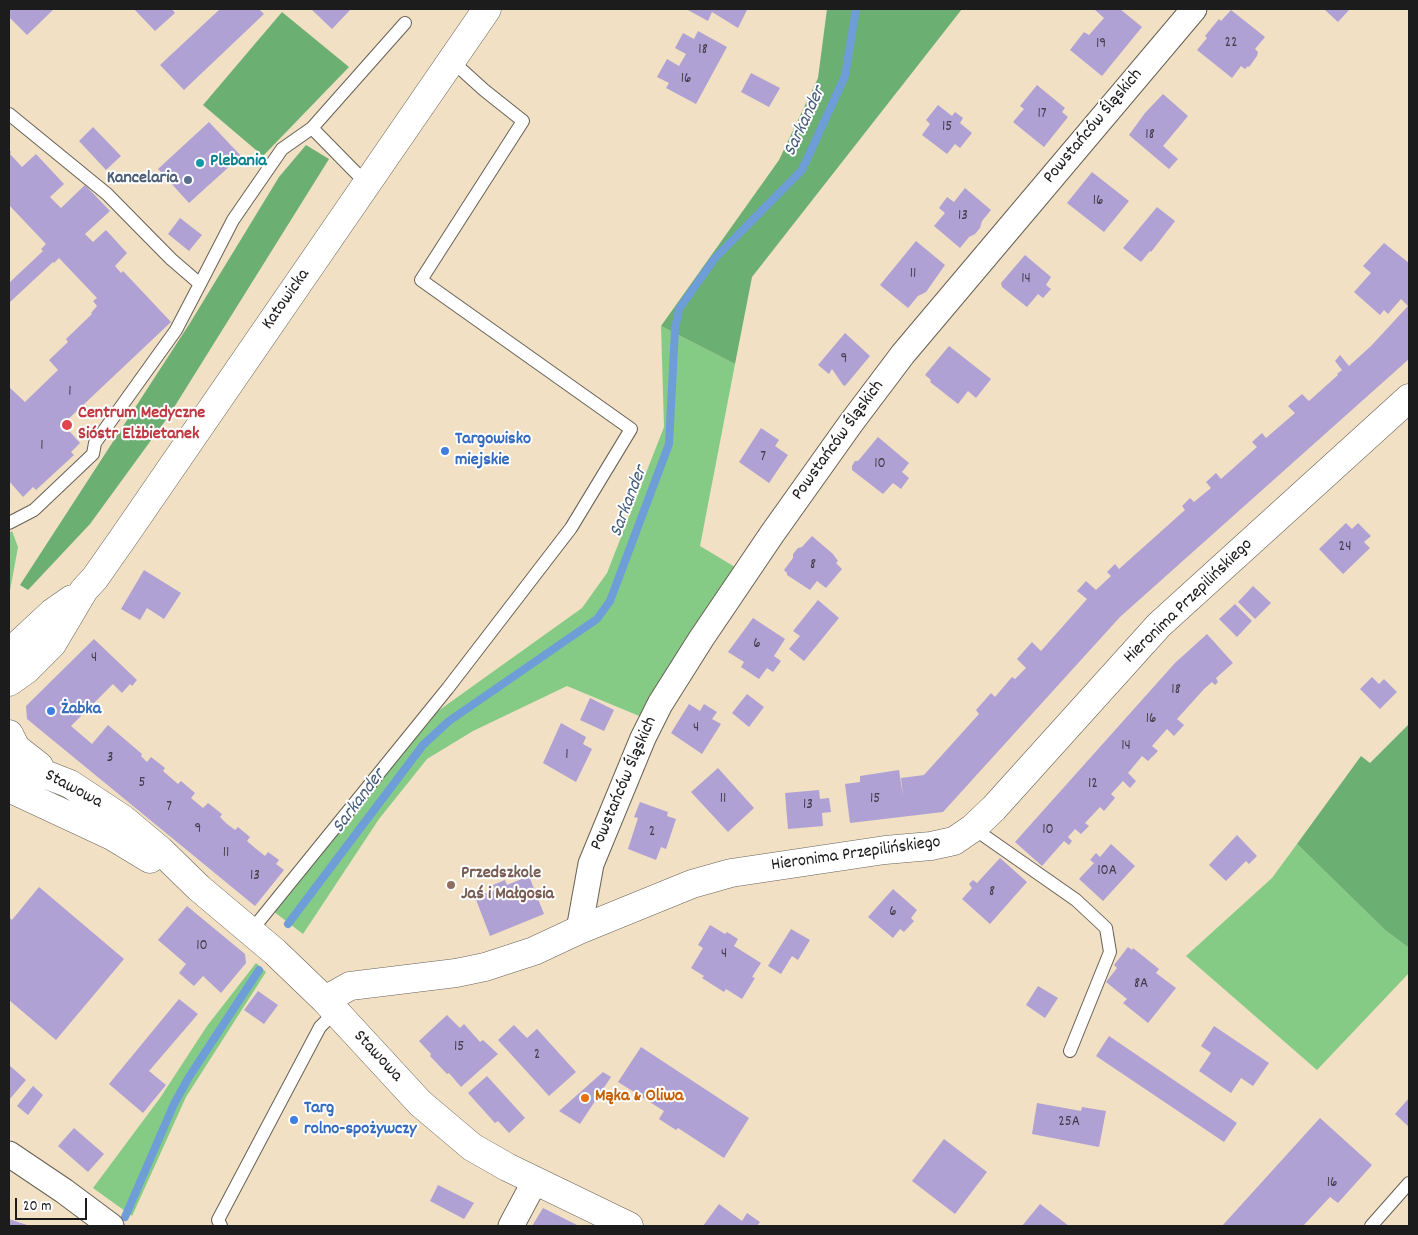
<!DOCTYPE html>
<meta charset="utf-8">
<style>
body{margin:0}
#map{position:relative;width:1418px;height:1235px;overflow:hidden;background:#f1e0c3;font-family:Dekko,sans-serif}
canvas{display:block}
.frame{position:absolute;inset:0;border:10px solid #1c1c1c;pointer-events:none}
.scale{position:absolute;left:15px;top:1198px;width:72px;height:22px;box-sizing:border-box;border:2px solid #1c1c1c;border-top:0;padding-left:6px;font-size:15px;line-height:18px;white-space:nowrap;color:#1c1c1c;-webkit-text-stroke:4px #fff;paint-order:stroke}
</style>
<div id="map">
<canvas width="1418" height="1235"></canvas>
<div class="frame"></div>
<div class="scale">20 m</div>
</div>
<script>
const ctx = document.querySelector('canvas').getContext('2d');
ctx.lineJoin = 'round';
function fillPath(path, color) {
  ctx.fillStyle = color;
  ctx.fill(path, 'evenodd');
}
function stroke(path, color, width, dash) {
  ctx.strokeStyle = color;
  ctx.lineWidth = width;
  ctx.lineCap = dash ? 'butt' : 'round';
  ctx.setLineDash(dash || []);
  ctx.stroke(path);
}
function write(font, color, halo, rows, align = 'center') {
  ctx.font = font + ' Dekko,sans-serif';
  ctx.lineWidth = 4;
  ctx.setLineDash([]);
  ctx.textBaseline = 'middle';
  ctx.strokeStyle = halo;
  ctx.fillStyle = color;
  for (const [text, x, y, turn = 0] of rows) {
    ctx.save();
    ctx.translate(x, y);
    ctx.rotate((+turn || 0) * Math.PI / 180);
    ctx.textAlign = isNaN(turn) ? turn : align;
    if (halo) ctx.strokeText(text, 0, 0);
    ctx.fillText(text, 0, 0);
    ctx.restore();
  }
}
fillPath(new Path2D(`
 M661,326L735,364L700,546L740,570L644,718L567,686L473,731L427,759L379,819L303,934L273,911L438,711L582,608L607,573L664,427Z
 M12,531L18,547L9,596V533Z
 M1297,844L1385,930L1409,948V973L1317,1070L1186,956L1272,878Z
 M256,963L266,972L186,1097L132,1216L93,1188L160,1098L207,1026Z`), '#85cb86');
fillPath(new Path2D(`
 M827,9H962L752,277L735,364L661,326L779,160L818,78Z
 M282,12L349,67L263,156L203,105Z
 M306,145L329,159L168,417L90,524L28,590L20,585L190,323L279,177Z
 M1409,724V948L1385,930L1297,844L1361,756L1370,763Z`), '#6caf73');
stroke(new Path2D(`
 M288,924L423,745L449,721L597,619L610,601L669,444L675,330L679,309L715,258L802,170L845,76L856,9
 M125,1217L174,1104L189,1077L259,970`), '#6e9dd7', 8);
fillPath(new Path2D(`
 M9,9H54L27,35L9,17Z
 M134,9H172L175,13L155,31Z
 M220,9H259L264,14L184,90L160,65Z
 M311,9H351L332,29Z
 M686,9H744L747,10L738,28L712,12L708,21Z
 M1094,9H1120L1142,27L1102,76L1070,50L1084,32L1089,35L1104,18Z
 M1324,9H1350L1338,22Z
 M1231,10L1265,37L1255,49L1258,52L1257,56L1249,67L1248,66L1245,69L1241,66L1232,78L1197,50L1207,38L1205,36L1219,19L1221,21Z
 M698,31L727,47L696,104L666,88L669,83L657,77L667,59L679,66L686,54L675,48L683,33L694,39Z
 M751,73L780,88L769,107L741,92Z
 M1037,85L1065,108L1062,112L1068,117L1044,147L1013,122L1024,109L1020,106Z
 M1163,94L1188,116L1163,146L1178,159L1169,169L1129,135L1145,113Z
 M938,105L952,116L955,112L963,118L960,123L972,133L960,148L955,144L947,154L922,135L930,124L926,120Z
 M209,122L241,156L189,203L158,169Z
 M93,127L121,156L106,170L79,141Z
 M9,149L11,152L10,154L22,167L36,154L64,184L50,197L61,208L85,185L110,211L85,234L93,242L106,230L127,253L115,266L121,273L123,271L171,322L63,424L80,443L71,452L74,455L36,490L33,487L23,497L9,481V387L25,402L58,370L49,360L68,342L66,339L92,314L91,313L97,306L93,301L97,298L59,258L54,263L53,262L9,303V283L43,251L41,249L46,244L9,205Z
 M1092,172L1129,201L1104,232L1067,203Z
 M965,188L991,210L982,221L980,228L975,234L969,237L960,248L934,226L945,213L939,208L947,197L954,202Z
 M1157,207L1175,221L1151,252L1150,251L1141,262L1123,248Z
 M180,218L202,235L189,251L168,234Z
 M916,241L945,265L926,292L918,296L908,308L880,285Z
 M1384,243L1409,263V359L1120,617L943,812L850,823L845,784L860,782V776L899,770L903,796L901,778L924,775L979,714L976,710L991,693L995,697L1012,677L1015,679L1026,668L1017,659L1032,642L1041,651L1087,599L1077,591L1086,581L1096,590L1111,576L1107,572L1115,564L1119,569L1185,510L1182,506L1190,498L1194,502L1211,488L1206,482L1216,473L1221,479L1257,447L1252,442L1262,433L1266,438L1295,413L1288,406L1302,394L1309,401L1338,375L1337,374L1342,370L1335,361L1340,355L1349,366L1371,346L1408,306L1401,299L1388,314L1384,310L1380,315L1354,292L1371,273L1363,266Z
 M1025,255L1051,277L1046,285L1051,289L1043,298L1038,294L1027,307L1002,287L1001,283Z
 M845,333L870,356L845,386L843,385L832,369L829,374L818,365Z
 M949,346L991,379L976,398L968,391L958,404L930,382L931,380L925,375Z
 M761,428L779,440L775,446L788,455L769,483L739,462Z
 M878,437L909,463L902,472L909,478L901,489L893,483L883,494L852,470V466L855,461H858Z
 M1346,523L1352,529L1358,523L1371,536L1364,542L1370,548L1343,574L1319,549Z
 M812,536L833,554L838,561L836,563L842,569L826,588L817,581L810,590L787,575V573L784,570L793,558V554L798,548L802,547Z
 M144,570L181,593L164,619L147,608L140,620L121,609Z
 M1253,586L1271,603L1255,619L1238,602Z
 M818,600L839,618L804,661L789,649L800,636L793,631Z
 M1235,604L1252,621L1237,637L1219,619Z
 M753,618L785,639L774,656L781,661L773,672L767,668L759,679L741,667L744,662L728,652Z
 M1207,634L1233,663L1216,678L1218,682L1215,685L1212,682L1204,689L1177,719L1184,725L1174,736L1167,729L1152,746L1158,751L1148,761L1142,756L1128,773L1136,781L1130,788L1123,781L1111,794L1115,798L1104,811L1100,807L1085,823L1089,826L1081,834L1075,829L1068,837L1072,841L1069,845L1064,841L1042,866L1015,842L1175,663Z
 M94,639L137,680L132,686L130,684L122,693L113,684L71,726L92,744L108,725L142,754L141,756L147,762L151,757L165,768L163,771L178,784L181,781L195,793L191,798L203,808L208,803L222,814L220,817L227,824L235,830L238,827L250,837L247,841L255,848L265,856L268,852L279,860L276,864L284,870L255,906L27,719L26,706Z
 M1372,677L1379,684L1384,679L1397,692L1380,709L1360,689Z
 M747,694L764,707L749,727L732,713Z
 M590,698L614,710L604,731L580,720Z
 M689,704L700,711L704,704L717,712L712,719L721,724L702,754L671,733Z
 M561,723L586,737L583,744L592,749L576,782L543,763Z
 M718,768L754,808L728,832L691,792Z
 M819,790L820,799L829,798L831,812L822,813L823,826L788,829L785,793Z
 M640,802L668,812L667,816L676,819L666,849L661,847L656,860L628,849L638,818L634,817Z
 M1237,835L1257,856L1249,864L1246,861L1226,881L1209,865Z
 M1111,844L1135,866L1103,901L1079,879L1094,863L1090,860L1096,853L1100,857Z
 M1000,858L1027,882L990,924L962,899L972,888L969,884L973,880L977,883Z
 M529,876L544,914L490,936L475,897L495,890L493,885L505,880L507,885Z
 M39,887L124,959L56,1040L9,1000V917L12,920Z
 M893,889L917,910L911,918L914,921L904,932L900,929L893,938L868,917Z
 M187,906L245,954L246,963L221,993L203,976L194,986L179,973L186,964L158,940Z
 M710,925L725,934L727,932L738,939L734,946L761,963L752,977L755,978L742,999L726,989L724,992L702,978L704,976L691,968L703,948L698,945Z
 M791,929L810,940L798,960L792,956L781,974L768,966Z
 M1128,947L1132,950L1133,948L1159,969L1156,973L1176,988L1148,1023L1123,1003L1127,999L1106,982L1117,968L1114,965Z
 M1038,986L1058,998L1045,1018L1026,1005Z
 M258,991L278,1005L264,1024L244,1010Z
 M179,999L198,1014L149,1071L166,1085L143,1113L109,1084Z
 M447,1015L460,1028L464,1024L480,1042L483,1040L498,1054L461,1087L449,1073L447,1074L430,1056L431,1054L419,1041Z
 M514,1025L527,1038L537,1029L576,1072L549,1096L498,1040Z
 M1214,1026L1269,1063L1253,1086L1241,1078L1231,1093L1199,1071L1211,1053L1201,1046Z
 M1109,1036L1237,1123L1224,1142L1096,1056Z
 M641,1047L749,1118L724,1158L678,1128L676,1130L659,1119L664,1111L618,1082Z
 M9,1065L26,1080L9,1100Z
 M603,1072L611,1077L580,1124L559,1111Z
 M487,1076L525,1118L509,1133L498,1121L495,1123L468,1093Z
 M33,1086L43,1095L28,1115L17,1106Z
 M1409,1098V1127L1395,1114Z
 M1037,1103L1081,1111L1082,1107L1106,1111L1099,1147L1032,1134Z
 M1320,1118L1372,1165L1338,1203L1330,1197L1303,1226H1222Z
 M74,1128L104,1154L88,1172L58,1146Z
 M944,1139L987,1172L955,1214L912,1181Z
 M438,1185L474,1203L464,1219L430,1201Z
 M719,1204L742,1221L747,1213L760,1222L757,1226H703Z
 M1040,1204L1069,1226H1022Z
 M543,1208L579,1226H532Z
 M9,1219L30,1226H9Z`), '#afa1d4');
const service = new Path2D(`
 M9,114L107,194L171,259L200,284L176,330L95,443L93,454L34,510L9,523
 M312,128L367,184
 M200,284L233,220L282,149L312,128L405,23
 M973,828L1076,900L1106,928L1110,952L1070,1051
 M251,931L448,688L571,528L631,429L421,280L523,121L484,90L452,61
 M221,1226L218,1220L320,1027L335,1012
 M1371,1226L1409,1183`);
const minor = new Path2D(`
 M579,930L591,864L643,738L660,704L701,639L772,534L851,423L903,354L1194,9
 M9,1154L64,1191L111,1226
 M511,1226L535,1181`);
const tertiary = new Path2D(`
 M9,653L52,613L72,599
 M9,682L26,670L52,644L84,590L95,578L123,538L487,9
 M9,734L16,748L39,766
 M9,760L70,784L123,819L160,850L199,888L275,952L325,1000L420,1103L472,1147L507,1167L629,1226
 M9,788L112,836L150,859
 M325,1000L350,986L456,973L485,967L534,951L579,930L692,884L731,873L885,850L931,846L954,841L973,828L994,808L1159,625L1409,398`);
stroke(service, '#676156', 14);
stroke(minor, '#676156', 27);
stroke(tertiary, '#676156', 29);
stroke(service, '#fff', 12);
stroke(minor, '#fff', 25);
stroke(tertiary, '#fff', 28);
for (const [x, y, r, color] of [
 [200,163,5,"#0f9aa8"],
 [188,180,5,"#5c6f8a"],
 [67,425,6,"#e0444e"],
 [445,451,5,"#3f7fe0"],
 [51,711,5,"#3f7fe0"],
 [451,885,5,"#8d6e63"],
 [585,1098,5,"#e8710a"],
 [294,1120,5,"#3f7fe0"]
]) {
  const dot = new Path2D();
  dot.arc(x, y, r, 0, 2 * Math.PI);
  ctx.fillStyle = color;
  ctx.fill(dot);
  stroke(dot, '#fff', 2);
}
write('15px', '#413d4a', null, [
 ["22",1231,44],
 ["19",1101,45],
 ["18",703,51],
 ["16",686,80],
 ["17",1042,115],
 ["15",947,128],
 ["18",1150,136],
 ["16",1098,202],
 ["13",963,217],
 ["11",913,275],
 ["14",1026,280],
 ["9",844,360],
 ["1",70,393],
 ["1",42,447],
 ["7",763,458],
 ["10",880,465],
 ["24",1345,548],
 ["8",813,566],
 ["6",757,645],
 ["4",94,659],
 ["18",1176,691],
 ["16",1151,720],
 ["4",696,729],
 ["14",1126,747],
 ["1",567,756],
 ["3",110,759],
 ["5",142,784],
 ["12",1093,785],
 ["11",723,800],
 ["15",875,800],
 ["13",808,806],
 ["7",169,808],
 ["9",198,830],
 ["10",1048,831],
 ["2",652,833],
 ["11",226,854],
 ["10A",1107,872],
 ["13",255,877],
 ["8",992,893],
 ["6",893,913],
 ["10",202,947],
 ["4",724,955],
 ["8A",1141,985],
 ["15",459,1048],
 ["2",537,1056],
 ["25A",1069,1123],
 ["16",1332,1184]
]);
write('18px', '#1c1c1c', '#fff', [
 ["Powstańców Śląskich",1094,127,-50],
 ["Katowicka",287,300,-55],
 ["Powstańców Śląskich",839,441,-54],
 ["Hieronima Przepilińskiego",1189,602,-44],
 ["Powstańców Śląskich",625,784,-67],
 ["Stawowa",73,790,28],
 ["Hieronima Przepilińskiego",856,855,-8],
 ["Stawowa",377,1057,47]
]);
write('bold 18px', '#0d838f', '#fff', [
 ["Plebania",210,163]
], 'left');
write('bold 18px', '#4e5e75', '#fff', [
 ["Kancelaria",178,180]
], 'right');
write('bold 18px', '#be3a42', '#fff', [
 ["Centrum Medyczne",78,415],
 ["Sióstr Elżbietanek",78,436]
], 'left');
write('bold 18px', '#366cbe', '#fff', [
 ["Targowisko",455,441],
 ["miejskie",455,462],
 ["Żabka",61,711],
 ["Targ",304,1110],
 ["rolno-spożywczy",304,1131]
], 'left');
write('bold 18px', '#785e54', '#fff', [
 ["Przedszkole",461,875],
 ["Jaś i Małgosia",461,896]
], 'left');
write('bold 18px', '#c56008', '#fff', [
 ["Mąka & Oliwa",595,1098]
], 'left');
write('italic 19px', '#455c7a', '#fff', [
 ["Sarkander",806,122,-65],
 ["Sarkander",630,502,-69],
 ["Sarkander",360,802,-53]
]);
</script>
